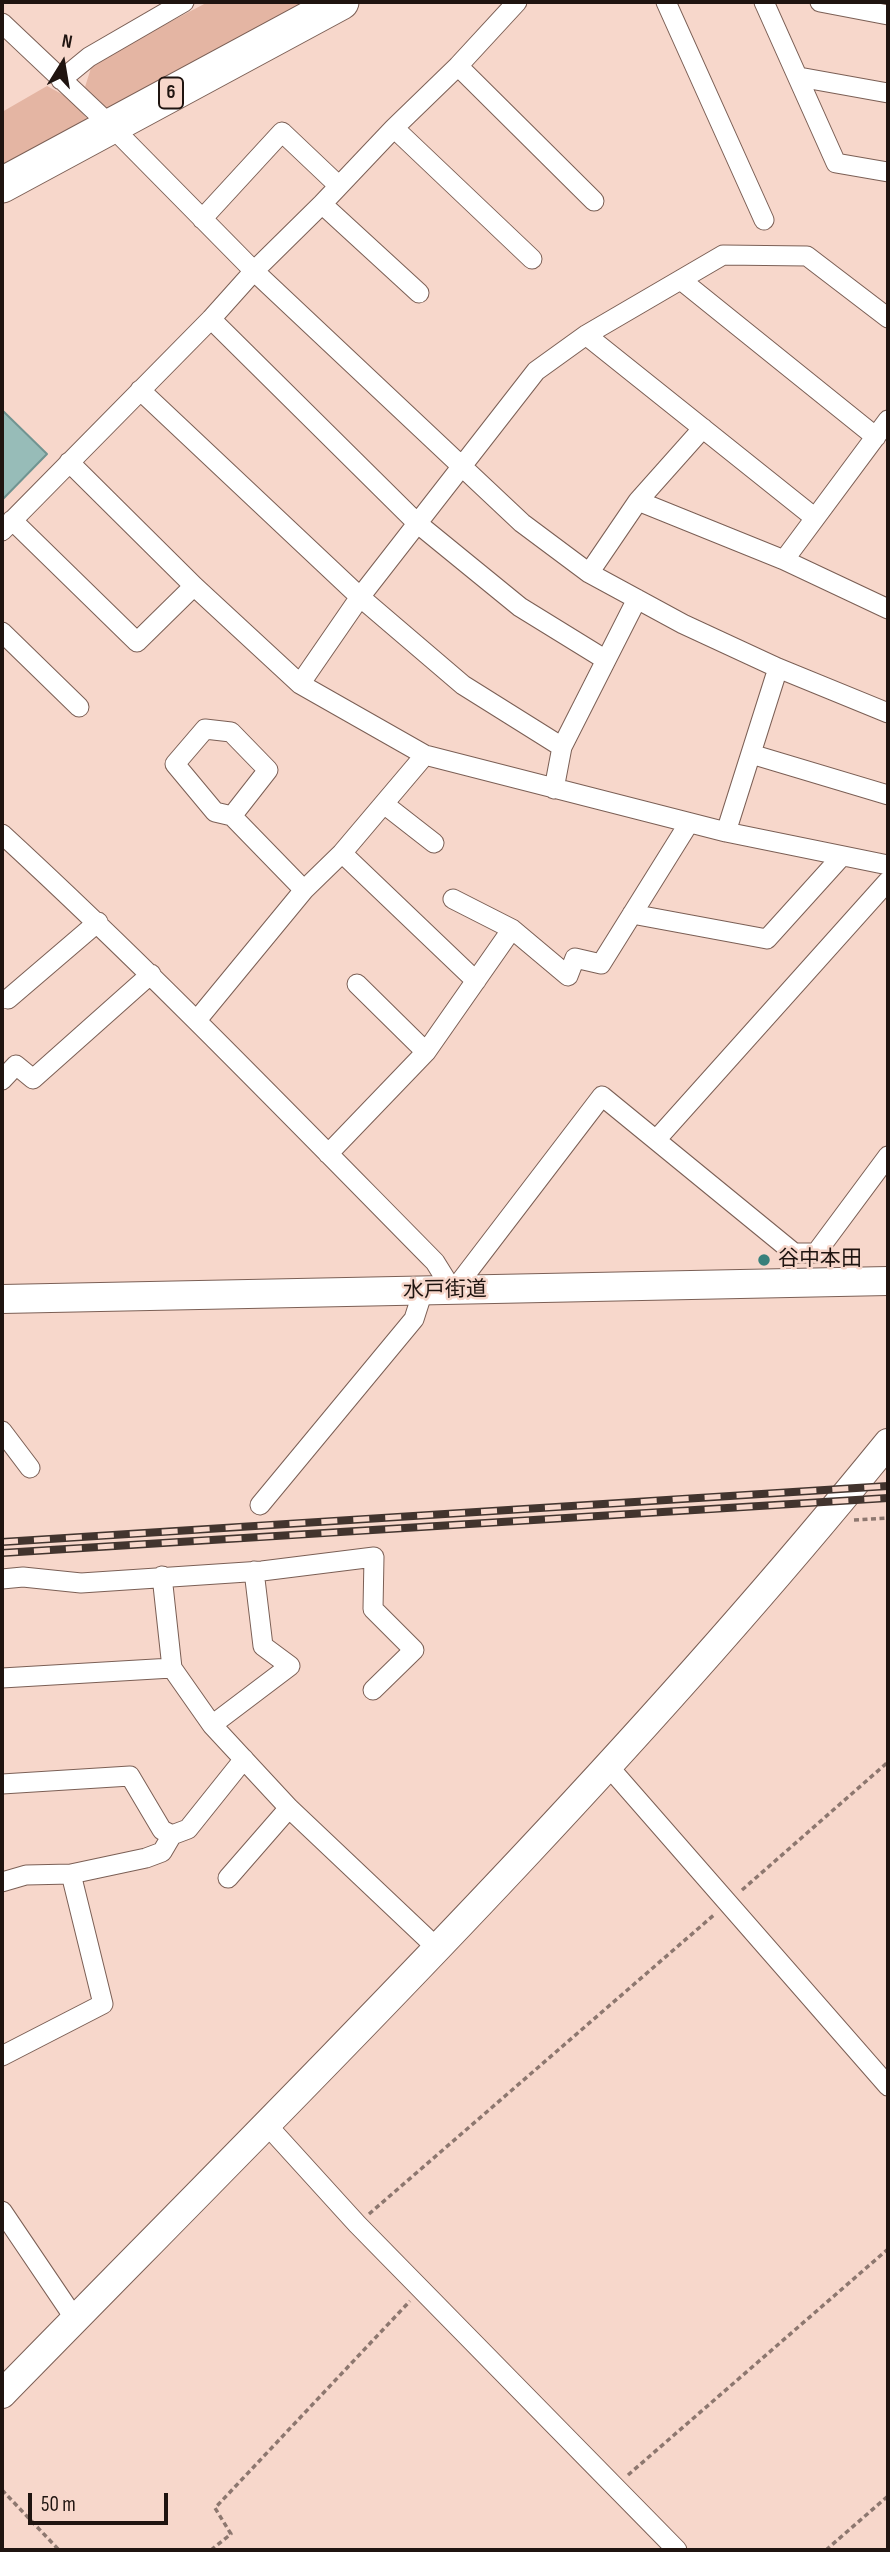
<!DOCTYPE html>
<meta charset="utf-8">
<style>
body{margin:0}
#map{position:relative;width:890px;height:2552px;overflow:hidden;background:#f7d7cb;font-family:"Sofia Sans Condensed",sans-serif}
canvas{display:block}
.frame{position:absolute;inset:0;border:4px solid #1f1410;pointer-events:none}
.north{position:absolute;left:28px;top:28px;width:70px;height:70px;-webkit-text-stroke:5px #f7d7cb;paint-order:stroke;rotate:11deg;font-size:19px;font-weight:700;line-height:28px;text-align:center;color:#1f1410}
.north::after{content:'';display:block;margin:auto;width:24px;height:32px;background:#1f1410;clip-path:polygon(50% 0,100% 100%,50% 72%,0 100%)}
.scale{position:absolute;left:28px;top:2493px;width:140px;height:32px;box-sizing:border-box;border:4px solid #1f1410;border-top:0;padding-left:9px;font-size:21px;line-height:24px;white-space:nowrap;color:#1f1410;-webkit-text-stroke:5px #f7d7cb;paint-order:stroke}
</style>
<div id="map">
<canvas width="890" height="2552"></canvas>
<div class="frame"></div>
<div class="north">N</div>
<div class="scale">50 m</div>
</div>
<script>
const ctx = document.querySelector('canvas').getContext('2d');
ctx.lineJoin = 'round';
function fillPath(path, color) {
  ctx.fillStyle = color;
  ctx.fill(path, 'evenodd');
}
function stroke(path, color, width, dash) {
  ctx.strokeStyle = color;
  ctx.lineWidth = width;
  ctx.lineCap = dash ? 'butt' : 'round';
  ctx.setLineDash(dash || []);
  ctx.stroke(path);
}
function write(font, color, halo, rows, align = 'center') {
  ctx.font = font + ' "Sofia Sans Condensed","Noto Sans JP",sans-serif';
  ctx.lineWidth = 5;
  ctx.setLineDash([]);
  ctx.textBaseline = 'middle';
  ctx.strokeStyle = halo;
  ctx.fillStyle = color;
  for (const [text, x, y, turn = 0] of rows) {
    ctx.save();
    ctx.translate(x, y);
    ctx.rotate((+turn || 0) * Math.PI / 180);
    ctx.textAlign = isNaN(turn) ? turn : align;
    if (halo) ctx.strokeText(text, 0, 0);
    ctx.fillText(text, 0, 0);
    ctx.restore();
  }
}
fillPath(new Path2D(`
 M208,2H310L114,110L106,107L85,87L91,68L122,47Z
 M47,86L69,98L89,121L2,168V112Z`), '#e4b5a3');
const building = new Path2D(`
 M2,410L47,454L2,500Z`);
fillPath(building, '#97bcb8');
stroke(building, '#709491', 2);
const street = new Path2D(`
 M666,2L764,220
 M764,2L836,163L888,172
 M820,2L888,15
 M2,23L111,126L254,271L522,523L589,573L683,624L778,668L888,713
 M458,66L594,201
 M799,77L888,93
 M61,80L89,57L184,2
 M394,128L532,259
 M322,204L419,293
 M202,219L282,132L339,186
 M681,280L876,437
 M211,319L417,523L520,607L606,660
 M586,335L815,518
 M140,390L360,597L463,685L562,747
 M69,462L194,586L300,684L425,755L726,832L888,865
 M638,501L703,428
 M12,520L137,642L194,586
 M2,531L211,319L254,271L322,204L394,128L458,66L517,2
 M784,560L888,609
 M589,573L638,501L784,560L888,420
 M2,632L79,707
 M300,684L360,597L536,371L586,335L723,255L807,256L888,318
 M751,754L888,795
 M554,789L562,747L637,599
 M384,804L434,843
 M232,816L215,812L175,764L205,729L231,732L268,770L232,816L304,890
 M726,832L778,668
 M2,834C151,971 292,1117 435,1262L453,1291L602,1096L794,1253H816L888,1156
 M342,853L476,981
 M453,899L512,929L568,976L575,958L601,964L689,823
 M632,914L767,939L842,856
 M357,984L426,1052
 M8,999L98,922
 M197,1020L304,890L342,853L425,755
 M2,1080L16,1065L33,1079L151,974
 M656,1140L888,881
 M328,1154L426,1052L512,929
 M2,1431L30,1468
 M260,1505L414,1319L423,1291
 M162,1576L172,1668
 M2,1579L23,1577L81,1583L262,1571L374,1557L373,1609L414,1650L373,1690
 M2,1678L172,1668L212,1725L289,1808L438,1949
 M212,1725L290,1666L263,1646L254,1571
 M609,1767L888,2086
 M2,1784L130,1776L162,1830L172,1835L188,1829L244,1759
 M228,1878L289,1808
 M2,1882L26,1875L71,1874L146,1858L162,1852L172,1835
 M2,2056L103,2004L71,1874
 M267,2125L357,2224L677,2550
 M2,2211L75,2319`);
const secondary = new Path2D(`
 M2,1299L888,1281
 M2,2394C305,2084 614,1780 888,1443`);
const highway = new Path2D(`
 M2,185L341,2`);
stroke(street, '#7b5f55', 21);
stroke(secondary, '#7b5f55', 30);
stroke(highway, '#7b5f55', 37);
stroke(new Path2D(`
 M854,1520L888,1518
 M742,1890L888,1762
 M369,2214L715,1914
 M628,2475L888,2249
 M2,2490L59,2550
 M211,2550L231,2534L215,2508L410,2301
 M826,2550L888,2496`), '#8d776f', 3.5, [5, 3.5]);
stroke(street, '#fff', 19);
stroke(secondary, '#fff', 28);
stroke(highway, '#fff', 35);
const rail = new Path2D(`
 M2,1542L888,1486
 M2,1553L888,1498`);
stroke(rail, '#42342e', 8);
stroke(rail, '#f7d7cb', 5, [16]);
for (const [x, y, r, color] of [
 [764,1260,7,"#38807b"]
]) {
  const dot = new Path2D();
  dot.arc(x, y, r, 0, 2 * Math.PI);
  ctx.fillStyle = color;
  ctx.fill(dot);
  stroke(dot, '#f7d7cb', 2.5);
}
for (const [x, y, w] of [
 [171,93,24]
]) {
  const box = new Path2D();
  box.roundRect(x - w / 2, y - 15.5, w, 31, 5);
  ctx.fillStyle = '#f7d7cb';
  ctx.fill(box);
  stroke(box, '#1f1410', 2);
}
write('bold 19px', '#1f1410', null, [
 ["6",171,93]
]);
write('21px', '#1f1410', '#f7d7cb', [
 ["谷中本田",778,1260]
], 'left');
write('21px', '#1f1410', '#f7d7cb', [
 ["水戸街道",445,1291,-1]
]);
</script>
